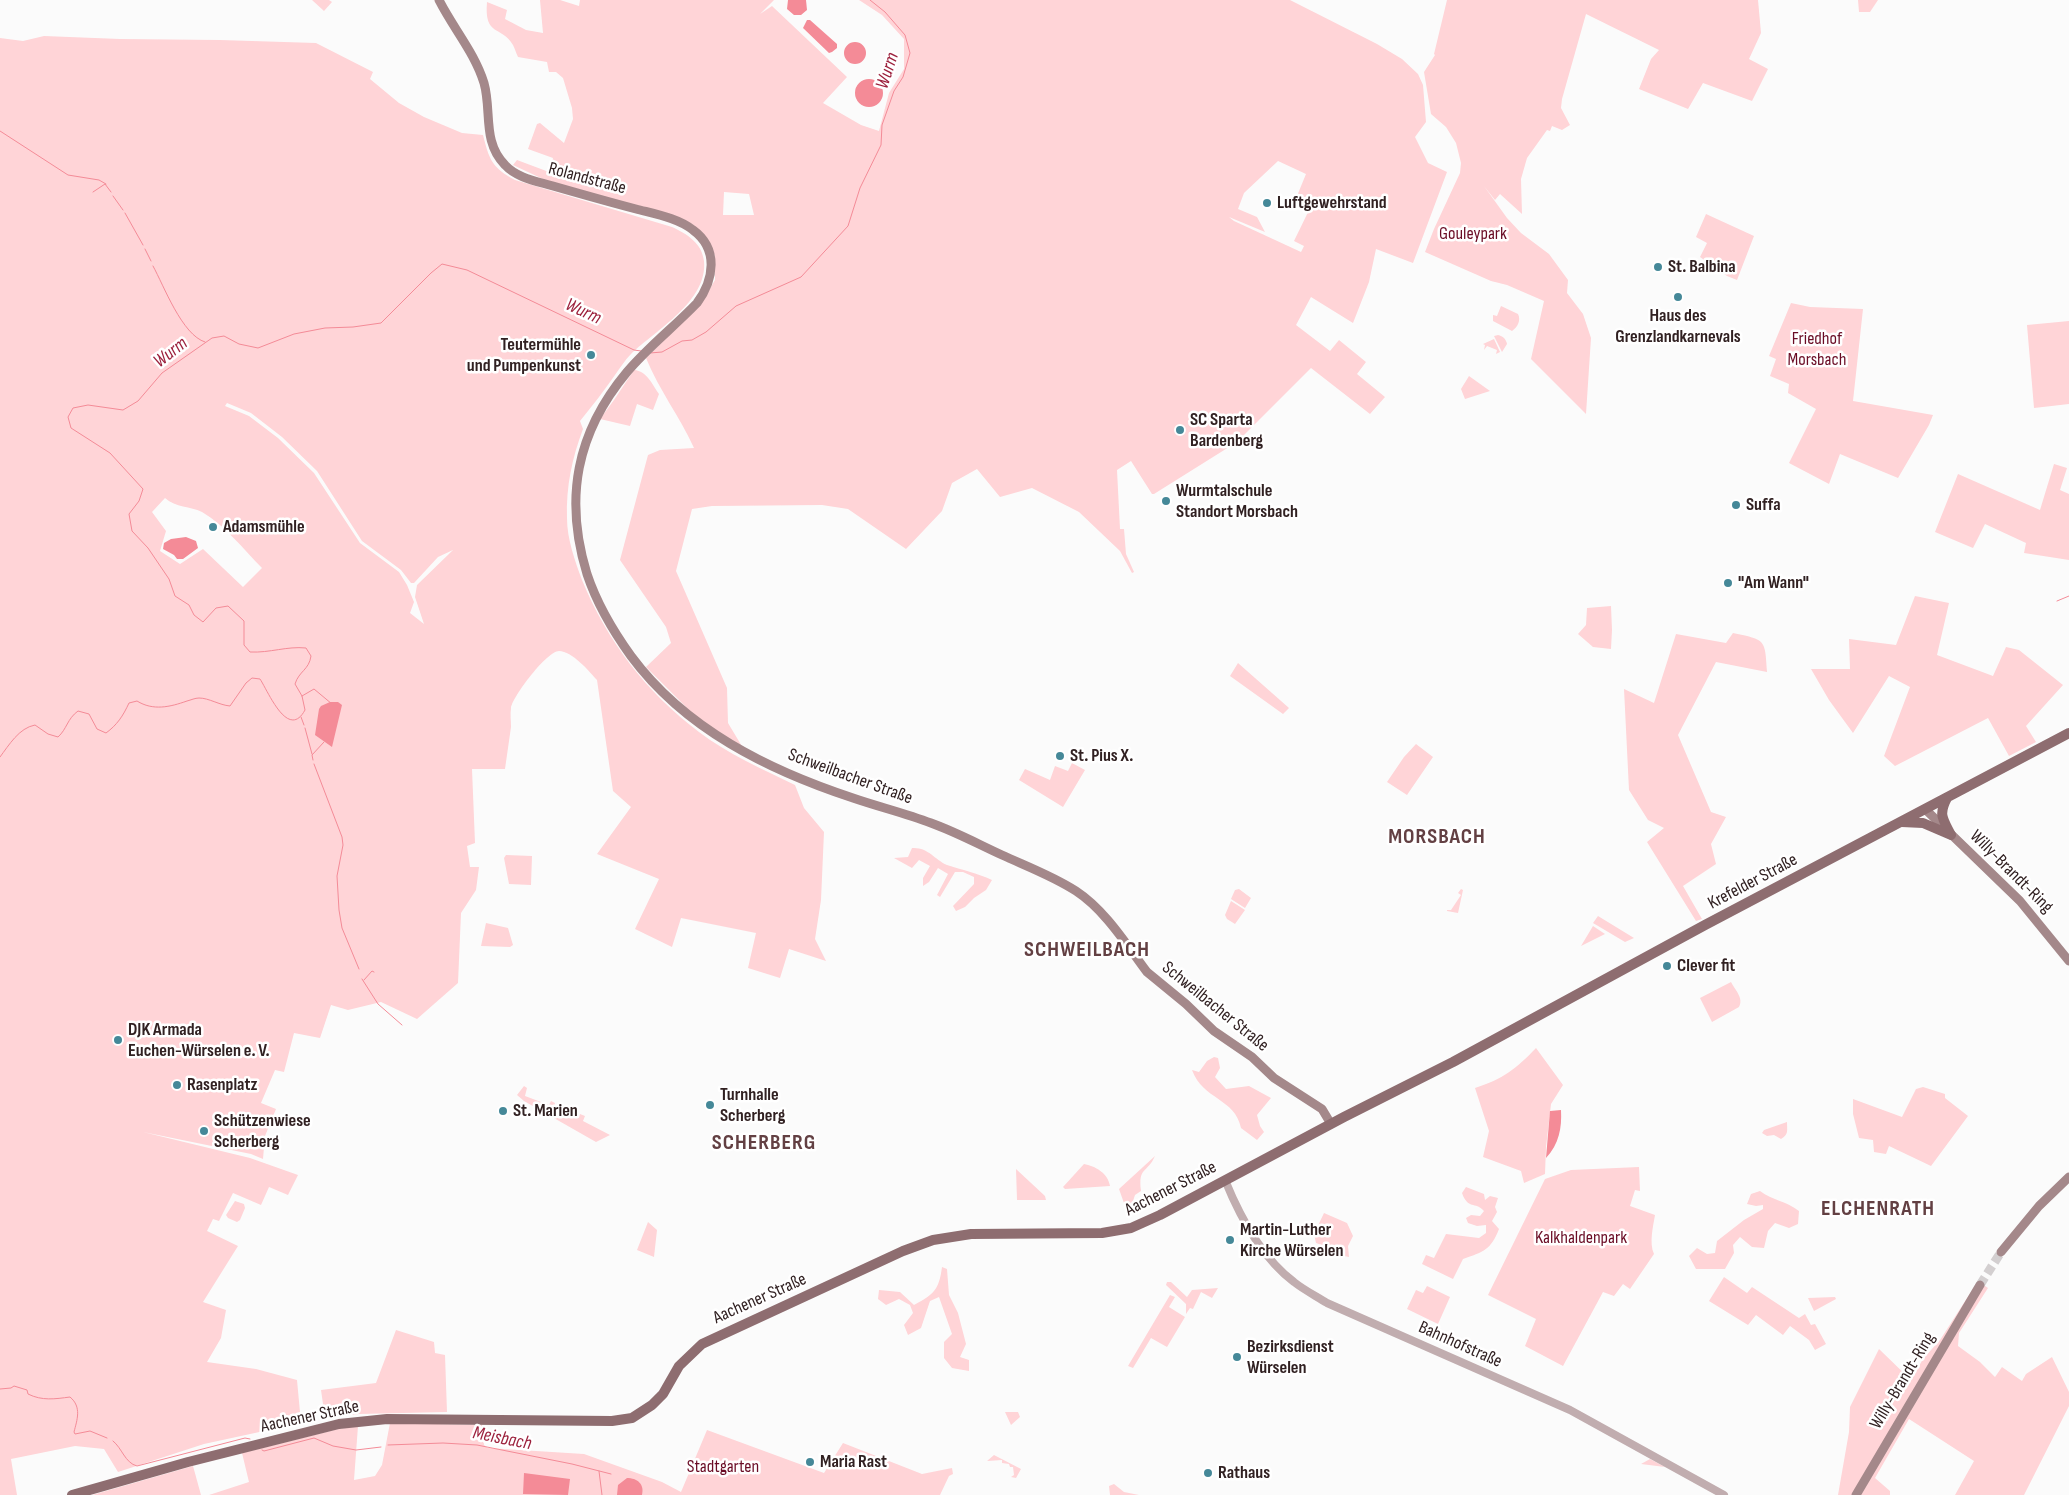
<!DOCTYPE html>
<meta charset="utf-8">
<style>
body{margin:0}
canvas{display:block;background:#fbfbfb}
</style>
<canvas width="2069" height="1495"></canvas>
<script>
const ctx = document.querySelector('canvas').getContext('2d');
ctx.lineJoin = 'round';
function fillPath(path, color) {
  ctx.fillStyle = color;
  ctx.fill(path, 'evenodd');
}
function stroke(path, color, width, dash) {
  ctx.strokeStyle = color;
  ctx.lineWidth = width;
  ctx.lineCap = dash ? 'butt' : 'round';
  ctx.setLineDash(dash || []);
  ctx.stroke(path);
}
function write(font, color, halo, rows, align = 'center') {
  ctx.font = font + ' "Sofia Sans Condensed",sans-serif';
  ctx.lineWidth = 5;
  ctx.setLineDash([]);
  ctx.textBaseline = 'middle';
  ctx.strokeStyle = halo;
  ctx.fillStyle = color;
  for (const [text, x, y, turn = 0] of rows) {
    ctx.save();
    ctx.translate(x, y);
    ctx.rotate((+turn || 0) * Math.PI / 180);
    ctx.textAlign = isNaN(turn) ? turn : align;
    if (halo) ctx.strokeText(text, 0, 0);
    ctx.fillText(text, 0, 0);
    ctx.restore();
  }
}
fillPath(new Path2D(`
 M312,0H329L332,2L324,11Z
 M540,0H560L579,6L580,0H774L760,14L772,6L847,77L823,103L861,125L879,131L889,93L904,69V39L882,15L859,0H1290L1377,44L1402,59L1418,74L1423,85L1426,122L1415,137L1428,163L1447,172L1413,263L1376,249L1369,282L1353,323L1311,297L1296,325L1330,351L1339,340L1366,362L1357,374L1385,397L1370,414L1311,368L1237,442L1154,494H1152L1131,461L1117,470L1120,529H1124L1126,554L1134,572L1132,573L1120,551L1079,512L1032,488L1000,497L977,469L952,483L942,511L906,549L848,509L822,505L712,506L692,509L676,571L727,688L728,723L743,748L698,719L646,667L671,643L666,627L620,560L648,455L660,450L694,448C680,417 659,390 646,358L701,304L715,280V256L707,238L692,224L545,180L513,165L517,160L549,172L553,158L528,149L537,124L540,123L564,143L573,119L572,108L563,78L556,72H549L547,62L518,57C516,53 515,49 513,45C501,25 484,37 487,2L507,10L505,19L526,30L543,33ZM1278,161L1306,174L1297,196L1312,204L1294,241L1304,246L1301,252L1234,221L1229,217L1265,232L1257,217L1238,209L1244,193ZM724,192L749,194L754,215H723Z
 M1447,0H1758L1761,33L1749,59L1768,69L1752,101L1703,83L1688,109L1639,89L1651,59L1659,50L1586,14L1562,99L1561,108L1570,125L1562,130L1552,126L1550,131L1547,130L1527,158L1521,179L1522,214L1500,194L1495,200L1484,186L1507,218L1521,233L1549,254L1568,280L1567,293L1583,314L1591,338L1586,414L1531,359L1544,301L1507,285L1491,281L1425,252L1434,229L1460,173L1461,163L1456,143L1446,127L1431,114L1424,72L1435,55L1434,54Z
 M1858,0H1878L1870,12H1859Z
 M44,36L120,39L220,40L316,43L373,72L370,79L399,103L424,117L462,133L483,135C489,159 492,168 515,180L672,227C687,234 702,243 704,261C708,301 656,330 631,354C625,360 620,368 615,375C604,391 592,406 580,421L583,429C572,458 566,487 567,518C567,539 575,561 582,580C607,641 646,692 699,732C728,754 762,769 795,785L804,808L824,832L821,900L815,939L826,961L789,949L780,978L748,968L756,933L681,918L672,947L635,929L659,879L597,854L631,807L613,791L597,680C589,671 572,651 559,651C547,651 513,696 511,708C510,714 511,721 511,727C509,741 507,755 505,769H472L475,843L467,846L470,867H479L476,890L461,913L458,983L417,1019L381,1002L348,1010L331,1005L320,1038L294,1033L284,1072L275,1070L261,1103L276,1109L265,1136L263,1159L251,1154L143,1132L250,1158L298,1175L288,1195L269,1187L261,1205L233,1193L219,1221L213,1219L207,1231L238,1246L203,1302L226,1310L221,1338L207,1362L256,1369L297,1380L301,1423L204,1444L118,1472L104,1449L75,1446L11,1459L17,1495H0V38L23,41ZM227,403L251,413L282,437L317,471L362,541L401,570L411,583H414L438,557L453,550L417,585L415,597L424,624L410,613L414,602L407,585L399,572L360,543L314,473L278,438L249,416L225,406ZM165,498C176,508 190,506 202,512C225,525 244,550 262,568L243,587L203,549L180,564L160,551L166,531L152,512Z
 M1706,214L1754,236L1737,280L1727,276L1700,257L1707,243L1696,237Z
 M1791,303L1810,307L1863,309L1853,401L1933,415L1929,425L1898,478L1840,454L1829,484L1789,463L1816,409L1788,393L1789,384L1770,376L1776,359L1769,356Z
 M1501,306L1518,314C1521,320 1518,327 1512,331L1493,321V315L1497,316Z
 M2069,321V404L2034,408L2027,325Z
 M1498,335C1503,336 1506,339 1507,344L1502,352L1494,336Z
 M1494,339L1500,352L1496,354L1497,350L1487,346L1484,350L1485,345L1483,344Z
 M634,370C647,371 652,384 659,394L653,410L637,404L630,426L600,419L614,400Z
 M1469,376L1490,391L1465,399L1461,389Z
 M2054,464L2067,468L2060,490L2069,494V560L2024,553L2026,543L1985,524L1973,548L1935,532L1958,474L2040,510Z
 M1915,596L1949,603L1937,655L1993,676L2006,647L2019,650L2063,685L2026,726L2036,742L2009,756L1988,718L1895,766L1884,756L1910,687L1889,676L1853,733L1829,700L1811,669H1850L1849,639L1896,645Z
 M1611,606L1612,630L1611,649L1593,647L1578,634L1586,625L1587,608Z
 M1733,633C1766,640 1765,639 1767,672L1716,662L1678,735L1711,812L1726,817L1711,844L1716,864L1683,886L1702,919L1696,921L1647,842L1664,828L1648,820L1629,790L1624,689L1654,703L1676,634L1726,643Z
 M1238,663L1289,708L1283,714L1230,676Z
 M1416,744L1433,757L1407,795L1387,782L1404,757Z
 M1072,763L1085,770L1063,807L1019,780L1025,769L1050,780L1055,766L1068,771Z
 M912,848C928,847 934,859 947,865C962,870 977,873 992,880L986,890L974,898L965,907L956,911L953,906L974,884V877L963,872H955L940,897L937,895L948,874L938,868L929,882L923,886V878L930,866L919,860L912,868L894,858L908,857Z
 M506,855L532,856L531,885L509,884L504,858Z
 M1239,889L1251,898L1245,908L1231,899L1235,890Z
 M1461,889L1463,890L1458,913L1447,911V910H1451L1461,895L1458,893Z
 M1231,901L1245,910L1235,924L1227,919L1225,915Z
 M1598,916L1634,938L1625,942L1593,923Z
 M486,923L508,928L513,945L510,947L481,946Z
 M1593,926L1605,934L1581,946Z
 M1731,982C1735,990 1744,998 1739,1007L1712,1022L1700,998Z
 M1536,1048L1563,1085L1551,1104L1546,1147L1545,1174L1524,1183L1521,1171L1483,1157L1489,1131L1475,1088C1503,1079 1516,1069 1536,1048Z
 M1214,1057L1218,1058L1220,1068L1215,1077L1226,1089L1249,1086L1271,1098L1257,1115L1260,1126L1264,1132L1257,1140L1241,1128C1235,1098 1203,1100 1192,1070L1199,1072L1207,1061Z
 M524,1086L527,1088L525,1096L549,1105L551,1101L555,1103L554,1108L578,1118L580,1114L585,1116L583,1121L610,1135L596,1142L524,1101L517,1095Z
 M1923,1087L1945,1094V1098L1968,1116L1931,1166L1889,1146L1886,1154L1874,1152L1873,1140L1859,1138L1853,1114V1099L1902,1117L1916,1089Z
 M1787,1122C1787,1131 1789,1134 1781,1139L1774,1135L1767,1136L1762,1133L1764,1130Z
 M1155,1156C1147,1174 1138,1166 1141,1191L1135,1195L1132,1204L1125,1206L1119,1189Z
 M1084,1164C1095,1166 1108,1173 1110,1186L1065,1189L1063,1187Z
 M1639,1167L1640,1191L1635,1190L1630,1206L1655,1215C1653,1227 1649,1243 1654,1254L1630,1289L1623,1284L1614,1296L1603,1292L1563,1366L1525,1346L1536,1319L1488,1295L1545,1179L1571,1170Z
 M1016,1169L1045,1196L1046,1200H1017Z
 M1466,1187L1484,1194L1485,1200L1490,1196L1498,1198L1495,1207L1497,1212L1492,1221L1499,1229C1491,1250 1483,1252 1463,1259L1453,1279L1422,1264L1426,1255L1434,1258L1446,1234L1479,1238L1486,1233V1225L1477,1226L1468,1223L1466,1218L1471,1215L1480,1216L1484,1211C1475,1201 1468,1210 1462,1193Z
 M1760,1191C1773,1201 1785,1200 1799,1211L1798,1224L1789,1228L1775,1223L1768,1231L1764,1248L1752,1247L1740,1237L1733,1245L1734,1253L1725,1269H1696L1689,1256L1697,1248L1707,1254L1715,1253L1717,1241L1744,1220L1763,1209V1205L1756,1206L1747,1204L1751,1194Z
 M235,1201L244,1204L245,1208L240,1220L237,1222L228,1218L226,1215Z
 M1324,1213L1347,1223L1353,1236L1348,1246L1349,1257C1336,1255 1328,1246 1316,1243L1314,1234Z
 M648,1222L657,1230L654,1257L637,1250Z
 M942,1267L947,1269L949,1295L958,1313L966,1344L960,1357L969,1360V1371L952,1368L944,1358V1342L952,1334L939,1297L930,1301L921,1328L908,1335L904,1325L913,1313L910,1305L899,1299L886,1305L878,1299L879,1290L900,1292L914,1305C934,1294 939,1290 942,1267Z
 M1724,1277L1747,1293L1752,1287L1799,1318L1805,1314L1811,1325L1815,1324L1826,1344L1815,1350L1809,1340L1790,1326L1783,1335L1756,1315L1748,1325L1709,1301Z
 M1978,1281L1988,1288L1959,1333L1958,1346L1980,1362L1995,1377L2002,1367L2022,1381L2026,1374L2052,1357L2069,1392V1406L2024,1495H1955L1974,1461L1909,1419L1875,1478L1890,1491V1495H1838L1849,1432L1850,1407L1879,1349L1911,1380L1923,1359L1940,1340Z
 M1167,1282H1171L1187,1297L1192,1290L1218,1288L1212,1298L1201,1292L1193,1309L1190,1308L1186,1314V1304L1166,1285Z
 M1427,1286L1450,1297L1438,1324L1407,1309L1416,1290L1423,1293Z
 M1170,1295L1175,1297L1169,1307L1185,1317L1167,1347L1151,1338L1133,1368L1128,1366Z
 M1835,1297L1836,1299L1814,1311L1808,1298Z
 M396,1330L434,1342L435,1353L445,1355L447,1412L359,1414L325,1418L321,1390L376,1383Z
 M1005,1412H1018L1020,1417L1011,1425Z
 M390,1423L482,1425L484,1445L488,1448L584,1454L662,1482L681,1492L707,1430L824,1473L843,1443L922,1474L952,1468L953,1474L949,1476L940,1495H209L249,1482L242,1453L338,1429L358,1426L354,1480L375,1476L382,1465Z
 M994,1455L1021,1469L1016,1478L1011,1477L1014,1475L1013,1467H1010L1009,1464L1002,1463V1460L987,1461Z
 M1650,1459L1665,1467L1641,1464Z
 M193,1466L201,1495H92Z
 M1114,1484L1124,1492L1139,1495H1110L1109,1486Z`), '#ffd4d7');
fillPath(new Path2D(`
 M788,0H806L807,10L801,15H794L787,9Z
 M807,20H810L837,44V48L832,52L829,53L803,28Z
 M844 53a11 11 0 1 1 22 0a11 11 0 1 1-22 0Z
 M855 93a14 14 0 1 1 28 0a14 14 0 1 1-28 0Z
 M186,537L196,541L198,548L183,559H177L174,555L163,549L164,543L171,539Z
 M330,702H338L342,705L332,747L315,735L319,709L321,706Z
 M1561,1110C1562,1128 1559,1144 1546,1158L1550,1111Z
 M524,1473L570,1479L568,1495L523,1494Z
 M627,1478C637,1478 645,1484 642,1495H617L618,1485Z`), '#f48b97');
stroke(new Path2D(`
 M0,131L68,175L99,180L106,184
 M93,192L105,184L111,192
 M113,196L123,210
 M125,213L143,245
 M145,249L151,261
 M153,266C164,286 182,335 205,342
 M650,353L662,352L682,341L692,340L706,332L736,306L801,277L848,226L860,188L881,145L882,125L894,91L903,77L910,53L905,35L885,12L870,0
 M2057,601L2069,596
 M302,696L314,689L332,704
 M301,717L304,725
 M305,728L312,754
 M0,757C9,745 19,728 35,725L48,734L58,737C67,729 67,719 78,711L89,714L97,729L106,733C117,725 123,716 129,703L137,701C153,711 170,707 187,701C191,700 195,698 199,698C209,698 219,705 230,706L246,683L252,678L260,679C268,691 288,741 305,710L302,696L295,684C299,671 309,670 311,656L306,648C287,646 270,653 250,652L244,645V621L228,606L216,608L203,622L194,615L189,605L175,596L169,579L148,548L132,531L129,514L139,501L143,489L110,453L71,428L68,417L73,408L88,405L123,410L138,401L162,373L212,338L224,336L239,344L258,348L294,334L325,328L353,327L381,323L431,273L442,264L467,270L634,350L641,351
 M313,760L312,755L324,742
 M314,764L342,837L343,845L337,876L339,910L342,928L359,969
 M362,979L378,1004L402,1025
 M364,980L372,971L374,972
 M0,1389L11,1388L14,1386L27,1390L28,1394C42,1401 55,1399 70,1397C82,1407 77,1420 74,1432L75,1434L90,1431L107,1438
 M113,1441C122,1448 125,1463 137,1466L245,1438L250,1439
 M388,1445L443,1443L477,1445L572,1464L611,1474
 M262,1450L264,1451L314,1438L333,1446L356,1450L381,1447
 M599,1471L602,1495`), '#f48b97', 1);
stroke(new Path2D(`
 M1980,1285L2001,1252`), '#d3cfd0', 9, [9, 4.5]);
stroke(new Path2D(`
 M1225,1180C1240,1217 1262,1258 1294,1282C1304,1290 1316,1296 1327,1303L1570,1410L1724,1495`), '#c1adaf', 8);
stroke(new Path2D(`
 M439,0C453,28 475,53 484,83C492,111 482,142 505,165C517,178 536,181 553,186C581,194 609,202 636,209C655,214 678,218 693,230C719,249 714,280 697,303C674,327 648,347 627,372C576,433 564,499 587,574C597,604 613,631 631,656C685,729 768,770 853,798C879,807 905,813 931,823C956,832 978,844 1002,855C1026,866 1053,876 1076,891C1105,910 1126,944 1147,972L1186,1004L1214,1031L1252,1057L1274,1078L1322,1109L1331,1124
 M1925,809L2020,901L2069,961
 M2001,1252L2039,1206L2069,1177
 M1856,1495L1980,1285`), '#a4888a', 9);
stroke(new Path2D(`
 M1947,798C1938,815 1943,819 1951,835
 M1902,822L1923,823L1951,835
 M72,1495L188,1462L339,1424L387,1419L612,1421L632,1418L652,1405L663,1394L679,1366L702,1344L903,1251L933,1240L971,1234L1102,1233L1131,1228L1160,1215L1344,1117L1453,1062L1705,925L2069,733`), '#8e6d70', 10);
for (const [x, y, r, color] of [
 [1267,203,5,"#458898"],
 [1658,267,5,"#458898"],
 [1678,297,5,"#458898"],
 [591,355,5,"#458898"],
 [1180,430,5,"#458898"],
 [1166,501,5,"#458898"],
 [1736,505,5,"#458898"],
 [213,527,5,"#458898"],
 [1728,583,5,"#458898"],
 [1060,756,5,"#458898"],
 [1667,966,5,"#458898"],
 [118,1040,5,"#458898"],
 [177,1085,5,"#458898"],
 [710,1105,5,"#458898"],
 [503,1111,5,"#458898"],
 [204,1131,5,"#458898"],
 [1230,1240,5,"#458898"],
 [1237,1357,5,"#458898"],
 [810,1462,5,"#458898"],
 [1208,1473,5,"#458898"]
]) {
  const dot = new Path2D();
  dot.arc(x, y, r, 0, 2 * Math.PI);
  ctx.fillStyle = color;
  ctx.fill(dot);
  stroke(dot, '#fff', 2);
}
write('18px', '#312122', '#fff', [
 ["Rolandstraße",587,179,15],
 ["Schweilbacher Straße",850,777,20],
 ["Willy-Brandt-Ring",2011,872,45],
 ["Krefelder Straße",1753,882,-28],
 ["Schweilbacher Straße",1215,1007,39],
 ["Aachener Straße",1171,1189,-27],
 ["Aachener Straße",760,1299,-24],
 ["Bahnhofstraße",1460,1345,24],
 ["Willy-Brandt-Ring",1903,1381,-59],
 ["Aachener Straße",310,1417,-12]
]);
write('bold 18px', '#312122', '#fff', [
 ["Luftgewehrstand",1277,203],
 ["St. Balbina",1668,267],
 ["Haus des",1678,316,"center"],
 ["Grenzlandkarnevals",1678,337,"center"],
 ["Teutermühle",581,345,"right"],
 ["und Pumpenkunst",581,366,"right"],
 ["SC Sparta",1190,420],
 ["Bardenberg",1190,441],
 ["Wurmtalschule",1176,491],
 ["Standort Morsbach",1176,512],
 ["Suffa",1746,505],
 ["Adamsmühle",223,527],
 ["\"Am Wann\"",1738,583],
 ["St. Pius X.",1070,756],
 ["Clever fit",1677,966],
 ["DJK Armada",128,1030],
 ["Euchen-Würselen e. V.",128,1051],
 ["Rasenplatz",187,1085],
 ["Turnhalle",720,1095],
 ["Scherberg",720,1116],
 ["St. Marien",513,1111],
 ["Schützenwiese",214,1121],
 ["Scherberg",214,1142],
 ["Martin-Luther",1240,1230],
 ["Kirche Würselen",1240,1251],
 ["Bezirksdienst",1247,1347],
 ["Würselen",1247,1368],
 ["Maria Rast",820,1462],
 ["Rathaus",1218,1473]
], 'left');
write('18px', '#6a0c25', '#fff', [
 ["Gouleypark",1473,234],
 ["Friedhof",1817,339],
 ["Morsbach",1817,360],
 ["Kalkhaldenpark",1581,1238],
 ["Stadtgarten",723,1467]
]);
write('italic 19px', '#9c213d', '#fff', [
 ["Wurm",888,71,-72],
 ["Wurm",583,312,25],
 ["Wurm",171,353,-38],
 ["Meisbach",502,1439,11]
]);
ctx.letterSpacing = '1px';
write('bold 22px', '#634043', '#fff', [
 ["MORSBACH",1437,837],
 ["SCHWEILBACH",1087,950],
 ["SCHERBERG",764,1143],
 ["ELCHENRATH",1878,1209]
]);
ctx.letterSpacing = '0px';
</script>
